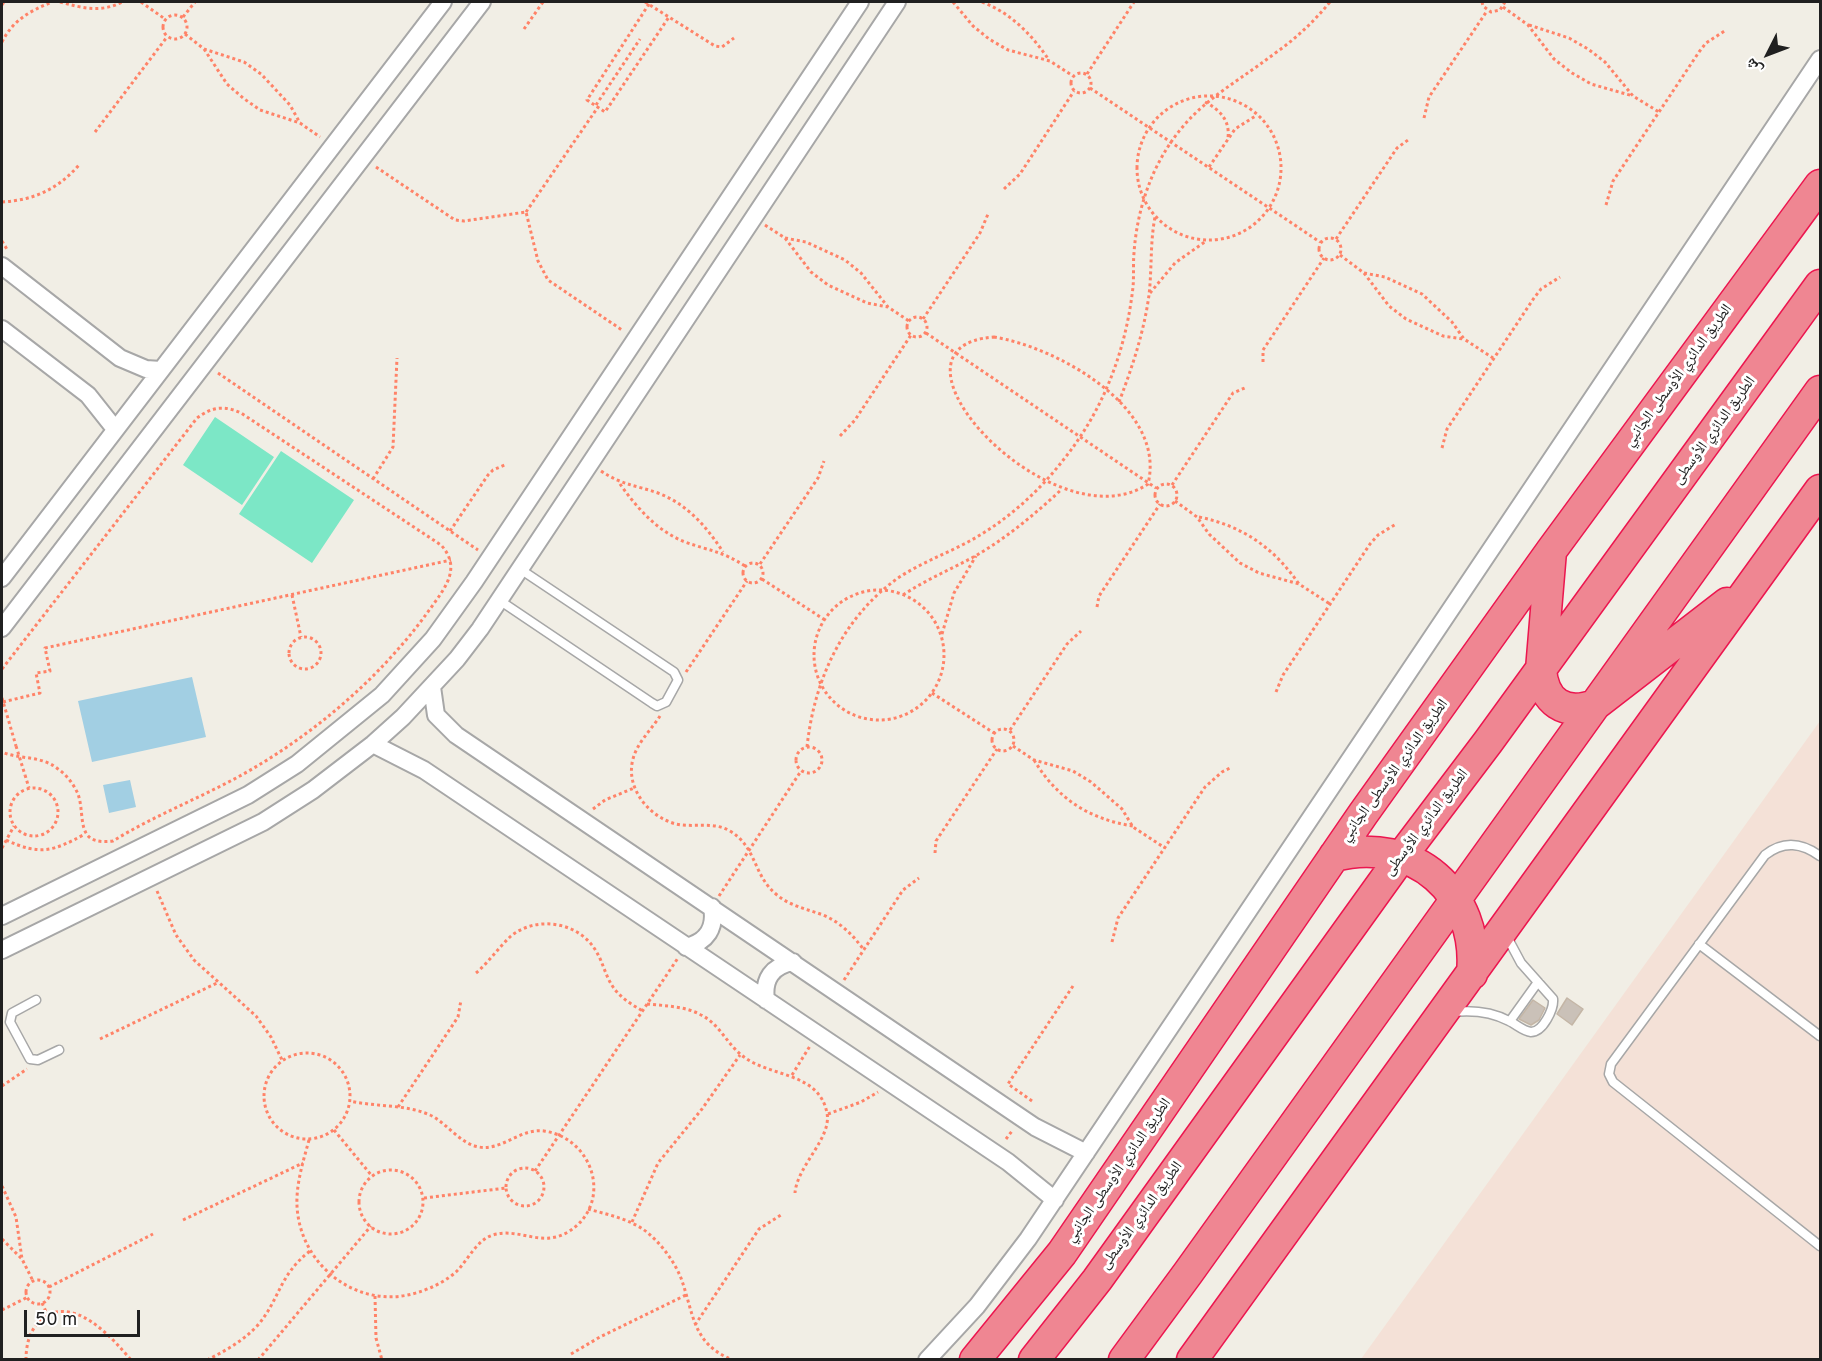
<!DOCTYPE html>
<meta charset="utf-8">
<style>
body{margin:0}
#map{position:relative;width:1822px;height:1361px;overflow:hidden;background:#f1eee5;font-family:Overpass,"Noto Naskh Arabic",sans-serif}
canvas{display:block}
.frame{position:absolute;inset:0;border:3px solid #202020;pointer-events:none}
.north{position:absolute;left:1738px;top:24px;width:60px;height:60px;-webkit-text-stroke:4px #fff;paint-order:stroke;rotate:228deg;font-size:16px;font-weight:700;line-height:24px;text-align:center;color:#202020}
.north::after{content:'';display:block;margin:auto;width:21px;height:27px;background:#202020;clip-path:polygon(50% 0,100% 100%,50% 72%,0 100%)}
.scale{position:absolute;left:24px;top:1310px;width:116px;height:27px;box-sizing:border-box;border:3px solid #202020;border-top:0;padding-left:8px;font-size:18px;line-height:21px;white-space:nowrap;color:#202020;-webkit-text-stroke:4px #fff;paint-order:stroke}
</style>
<div id="map">
<canvas width="1822" height="1361"></canvas>
<div class="frame"></div>
<div class="north">ش</div>
<div class="scale">50 m</div>
</div>
<script>
const ctx = document.querySelector('canvas').getContext('2d');
ctx.lineJoin = 'round';
function fillPath(path, color) {
  ctx.fillStyle = color;
  ctx.fill(path, 'evenodd');
}
function stroke(path, color, width, dash) {
  ctx.strokeStyle = color;
  ctx.lineWidth = width;
  ctx.lineCap = dash ? 'butt' : 'round';
  ctx.setLineDash(dash || []);
  ctx.stroke(path);
}
function write(font, color, halo, rows, align = 'center') {
  ctx.font = font + ' Overpass,"Noto Naskh Arabic",sans-serif';
  ctx.lineWidth = 6;
  ctx.setLineDash([]);
  ctx.textBaseline = 'middle';
  ctx.strokeStyle = halo;
  ctx.fillStyle = color;
  for (const [text, x, y, turn = 0] of rows) {
    ctx.save();
    ctx.translate(x, y);
    ctx.rotate((+turn || 0) * Math.PI / 180);
    ctx.textAlign = isNaN(turn) ? turn : align;
    if (halo) ctx.strokeText(text, 0, 0);
    ctx.fillText(text, 0, 0);
    ctx.restore();
  }
}
fillPath(new Path2D(`
 M1820,721V1359H1361Z`), '#f4e1d7');
fillPath(new Path2D(`
 M215,417L274,457L242,505L183,465Z
 M281,451L354,500L312,563L239,514Z`), '#7ce7c6');
fillPath(new Path2D(`
 M192,677L206,737L92,762L78,701Z
 M130,780L136,807L109,813L103,785Z`), '#a2cfe3');
const building = new Path2D(`
 M1567,998L1583,1009L1572,1025L1557,1014Z
 M1533,1000L1545,1008L1539,1020L1531,1025L1519,1019Z`);
fillPath(building, '#cac1b8');
stroke(building, '#c4b6a6', 1.5);
const lane = new Path2D(`
 M499,600L652,703L657,706L666,702L678,680L674,672L520,569
 M1820,856C1802,843 1784,840 1765,855L1611,1064L1609,1074L1613,1082L1820,1246
 M1699,944L1820,1036
 M36,1000L12,1013L10,1022L30,1059L38,1060L59,1050
 M1453,1012C1472,1010 1492,1012 1509,1021C1516,1024 1523,1031 1531,1032C1543,1032 1554,1009 1553,999L1521,963L1506,935
 M1510,1021L1538,982`);
const street = new Path2D(`
 M2,266L120,358L146,369L161,370
 M2,329L88,395L115,429
 M2,578L443,2
 M2,628L482,2
 M432,687L436,715L456,735L1035,1127L1086,1153
 M373,744L424,770L1008,1162L1055,1200
 M2,916L248,795L297,764L382,695L433,639L474,582L860,2
 M686,947C707,942 716,928 712,907
 M2,950L263,822L313,790L373,744L403,717L457,659L480,629L897,2
 M766,1000C763,979 772,966 793,962
 M927,1360L977,1306L1028,1239L1820,59`);
const highway = new Path2D(`
 M1551,551L1541,670C1544,702 1564,716 1595,705L1727,603
 M1334,856C1414,835 1480,893 1472,974
 M975,1360L1062,1253L1363,814L1551,551L1820,185
 M1034,1360L1097,1280L1401,857L1488,742L1820,285
 M1124,1360L1188,1273L1820,391
 M1192,1360L1820,490`);
stroke(lane, '#a7a7a7', 11);
stroke(street, '#a7a7a7', 20);
stroke(highway, '#ec164f', 33);
stroke(new Path2D(`
 M60,2C82,8 101,13 122,2
 M141,2L165,19
 M645,2L715,46L722,47L734,38
 M953,2L973,26L989,39L1008,50L1050,61L1073,76
 M982,2C1011,13 1032,35 1049,60
 M1482,2L1483,6L1491,12L1500,10L1505,2
 M649,4L587,100L605,112L669,17
 M2,5L4,2
 M1503,7L1528,25L1554,59L1572,73L1591,84L1633,96
 M163 27a12 12 0 1 1 24 0a12 12 0 1 1-24 0Z
 M183,17L195,2
 M1529,25L1569,38L1588,49L1605,62L1633,96L1659,112
 M524,29L543,2
 M185,34L204,49L244,62L261,74L290,105L300,123
 M2,42C13,20 30,11 52,2
 M204,49L227,84L243,98L260,110L300,123L320,137
 M1071 83a10 10 0 1 1 20 0a10 10 0 1 1-20 0Z
 M1087,74L1134,2
 M1090,88L1320,242
 M1137 168a72 72 0 1 1 144 0a72 72 0 1 1-144 0Z
 M1205,102C1220,110 1230,120 1228,138
 M596,105L640,39
 M1424,118L1429,97L1487,11
 M95,132L167,37
 M376,167L455,220L464,221L526,212L538,261L548,280L622,330
 M1209,167L1235,129L1257,115
 M1004,189L1020,174L1074,91
 M2,202C35,200 58,189 80,164
 M1606,205L1613,181L1699,52L1706,43L1726,30
 M526,212L598,107
 M765,225L785,238L811,272L828,285L867,303L888,307
 M1319 249a11 11 0 1 1 22 0a11 11 0 1 1-22 0Z
 M785,238L806,242L845,260L861,273L888,307L909,321
 M1336,239L1397,148L1408,140
 M2,241L8,251
 M1340,255L1364,273L1389,306L1406,319L1443,336L1463,339
 M1364,273L1385,277L1422,294L1452,322L1464,339L1493,358
 M1150,293L1175,263L1206,241
 M907 327a10 10 0 1 1 20 0a10 10 0 1 1-20 0Z
 M923,319L980,233L988,214
 M926,333L1156,488
 M994,337C1056,347 1167,407 1148,484C1053,547 865,346 994,337Z
 M1263,362V350L1324,258
 M218,373L478,550
 M1119,402C1132,368 1144,332 1149,295C1152,269 1150,243 1155,217
 M840,436L855,420L911,335
 M1442,448L1447,429L1534,298L1541,289L1560,277
 M601,471C622,485 635,485 658,493C687,504 707,527 723,552
 M373,479L393,447L397,358
 M1155 495a11 11 0 1 1 22 0a11 11 0 1 1-22 0Z
 M620,484C637,508 657,531 685,542C710,551 722,551 745,566
 M1172,485L1229,399L1233,393L1247,387
 M1175,501L1197,517L1209,534L1240,563L1259,573L1299,584L1330,604
 M1199,517C1243,526 1274,548 1299,584
 M450,531L488,475L493,470L507,464
 M743 573a10 10 0 1 1 20 0a10 10 0 1 1-20 0Z
 M760,564L818,478L824,461
 M762,579L825,620
 M814 655a65 65 0 1 1 130 0a65 65 0 1 1-130 0Z
 M292,595L301,637
 M903,595C927,579 952,569 977,555C1008,537 1036,513 1062,489
 M1097,607L1099,596L1160,504
 M942,634L954,593L976,556
 M289 653a16 16 0 1 1 32 0a16 16 0 1 1-32 0Z
 M2,669L197,418C212,407 224,405 241,413L441,545C462,568 445,588 430,609C383,675 317,732 247,772C203,797 155,815 113,841C74,846 86,817 78,794C74,785 67,775 58,769C41,755 21,760 2,752
 M686,672L747,581
 M1276,692L1283,675L1370,544L1378,535L1396,524
 M932,693L994,733
 M2,698L16,746
 M3,702L40,693L36,673L50,671L45,648L451,560
 M660,716C651,730 637,743 633,759C625,788 649,817 676,824C695,828 713,821 730,831C757,847 753,876 777,895C790,906 807,909 823,915C840,922 853,935 864,950
 M992 740a11 11 0 1 1 22 0a11 11 0 1 1-22 0Z
 M1010,730L1067,644L1081,631
 M1013,746L1034,760L1073,771L1091,782L1122,809L1133,827L1165,848
 M796 760a13 13 0 1 1 26 0a13 13 0 1 1-26 0Z
 M807,747C814,681 842,618 898,578C919,564 943,555 966,543C1004,523 1038,493 1064,459C1104,409 1126,350 1133,287C1134,276 1133,264 1134,253C1136,224 1143,196 1155,170C1186,106 1226,91 1278,51C1298,37 1315,20 1330,2
 M1034,760C1057,798 1088,819 1133,826
 M25,775L29,788
 M10 812a24 24 0 1 1 48 0a24 24 0 1 1-48 0Z
 M593,809L605,800L634,788
 M6,840C40,856 54,851 85,834
 M2,848L14,826
 M935,853L936,841L997,749
 M157,891L176,935L194,960L256,1016L271,1037L282,1060
 M719,896L801,771
 M1112,942L1118,918L1205,787L1222,772L1232,767
 M476,973C489,962 499,947 511,936C537,915 579,922 596,951C604,964 606,980 617,992C624,1000 634,1006 643,1011
 M844,980L903,890L919,878
 M647,1004C666,1006 685,1006 701,1015C720,1024 727,1045 744,1057C770,1077 819,1072 827,1113C832,1138 797,1166 795,1193
 M100,1039L217,983
 M264 1096a43 43 0 1 1 86 0a43 43 0 1 1-86 0Z
 M792,1075L810,1046
 M2,1086L27,1069
 M1032,1101L1008,1084L1073,986
 M398,1107L458,1017L461,1000
 M828,1114L861,1102L878,1092
 M334,1130L372,1176
 M1006,1139L1012,1131
 M309,1140C303,1162 296,1184 297,1206C300,1267 360,1312 419,1292C432,1288 448,1280 458,1270C469,1258 477,1240 493,1235C519,1227 541,1248 568,1232C614,1204 594,1138 544,1131C520,1128 502,1151 479,1147C460,1144 447,1123 430,1115C405,1104 376,1107 350,1101
 M506 1187a19 19 0 1 1 38 0a19 19 0 1 1-38 0Z
 M359 1202a32 32 0 1 1 64 0a32 32 0 1 1-64 0Z
 M535,1171L678,958
 M2,1186L16,1217L22,1259
 M424,1198L506,1188
 M588,1209C609,1215 631,1219 648,1233C662,1245 674,1261 681,1278C694,1314 692,1344 733,1360
 M183,1220L303,1163
 M632,1222L658,1163L702,1109L740,1055
 M2,1239L22,1259L33,1281
 M26 1292a12 12 0 1 1 24 0a12 12 0 1 1-24 0Z
 M49,1287L153,1234
 M375,1296L376,1338L382,1360
 M42,1303L47,1314
 M2,1310L28,1297
 M695,1325L759,1229L781,1215
 M571,1354L600,1337L686,1295
 M26,1360C26,1346 29,1331 40,1321C71,1292 111,1336 131,1360
 M207,1360C225,1351 243,1341 257,1326C280,1300 278,1276 310,1251
 M258,1360L371,1226`), '#ff8368', 3, [3, 3]);
stroke(lane, '#fff', 8);
stroke(street, '#fff', 16);
stroke(highway, '#ef8692', 30);
stroke(new Path2D(`
 M16,746L25,775`), '#ff8368', 3, [3, 3]);
write('15px', '#202020', '#fff', [
 ["الطريق الدائري الأوسطى الجانبي",1679,376,-54],
 ["الطريق الدائري الأوسطى",1715,431,-54],
 ["الطريق الدائري الأوسطى الجانبي",1395,771,-54],
 ["الطريق الدائري الأوسطى",1427,823,-53],
 ["الطريق الدائري الأوسطى الجانبي",1119,1171,-55],
 ["الطريق الدائري الأوسطى",1142,1216,-54]
]);
</script>
